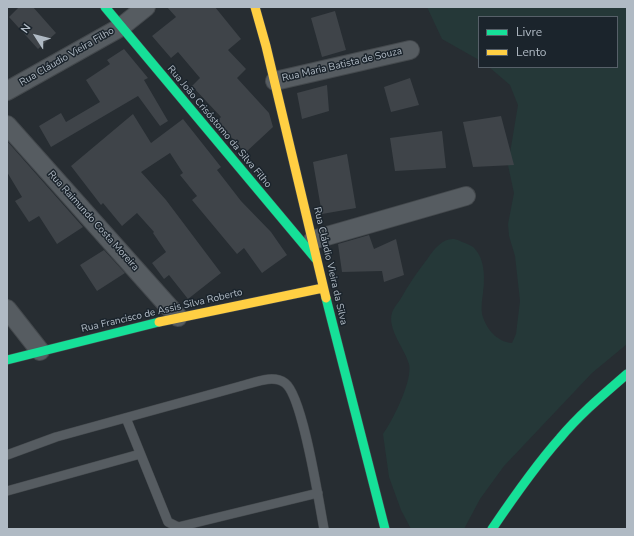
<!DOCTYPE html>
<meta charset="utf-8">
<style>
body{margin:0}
#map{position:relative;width:634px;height:536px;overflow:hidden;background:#272d32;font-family:"Nunito Sans",sans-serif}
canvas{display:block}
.frame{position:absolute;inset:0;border:8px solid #b0bac4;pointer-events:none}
.legend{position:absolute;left:478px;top:16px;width:140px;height:52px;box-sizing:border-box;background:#1b242c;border:1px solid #576069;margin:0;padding:5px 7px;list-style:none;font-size:12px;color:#b0bac4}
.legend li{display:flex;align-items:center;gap:8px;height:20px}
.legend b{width:20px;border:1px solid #576069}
.north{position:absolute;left:16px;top:16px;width:40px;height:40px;-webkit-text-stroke:3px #1b242c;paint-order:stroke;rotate:306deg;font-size:11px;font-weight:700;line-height:16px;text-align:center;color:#b0bac4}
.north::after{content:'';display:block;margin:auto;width:14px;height:18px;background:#b0bac4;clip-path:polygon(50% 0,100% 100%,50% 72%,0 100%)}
</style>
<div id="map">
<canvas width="634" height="536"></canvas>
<div class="frame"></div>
<ul class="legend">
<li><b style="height:5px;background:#16e098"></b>Livre</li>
<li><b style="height:5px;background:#ffcf43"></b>Lento</li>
</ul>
<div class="north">N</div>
</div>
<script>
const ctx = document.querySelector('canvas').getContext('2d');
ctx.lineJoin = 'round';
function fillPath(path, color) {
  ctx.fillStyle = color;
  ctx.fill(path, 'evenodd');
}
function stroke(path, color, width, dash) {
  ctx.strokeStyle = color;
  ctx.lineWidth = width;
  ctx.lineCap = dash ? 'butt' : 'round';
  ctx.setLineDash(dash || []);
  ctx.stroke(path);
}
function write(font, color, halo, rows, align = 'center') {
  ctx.font = font + ' "Nunito Sans",sans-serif';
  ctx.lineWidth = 3;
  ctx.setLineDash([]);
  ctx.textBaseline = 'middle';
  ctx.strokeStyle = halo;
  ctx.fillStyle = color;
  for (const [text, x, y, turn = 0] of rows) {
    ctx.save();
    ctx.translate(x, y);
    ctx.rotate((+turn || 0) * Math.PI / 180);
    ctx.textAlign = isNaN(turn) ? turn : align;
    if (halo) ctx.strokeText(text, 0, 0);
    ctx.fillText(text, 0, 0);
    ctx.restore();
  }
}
fillPath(new Path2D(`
 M427,7H627V344L592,373L504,466L480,499L464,529H411L401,510L389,477L383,434C393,420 413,380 409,364C405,349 387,329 392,313C393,309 397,304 400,300C408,285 418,271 428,258C435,248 446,234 460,241C464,243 472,245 475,249C485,260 485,279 483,293C482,300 481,307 482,314C486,329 497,342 512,343L516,334L520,301L515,256L509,236L508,224L514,193L508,165L518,105L510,85L489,67H617V17H479V60L442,39Z`), '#253838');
fillPath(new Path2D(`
 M19,7H33L56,33L38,49L9,17Z
 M167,7H215L241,39L228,50L246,69L237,78L269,113L273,127L245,153L217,121L221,117L192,86L200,78L178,52L171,58L152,36L176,17Z
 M335,11L346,50L322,57L311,18Z
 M124,49L148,78L144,80L168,121L160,126L138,96L51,147L39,126L61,113L66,122L100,102L86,80L110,64L107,60Z
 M410,78L419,105L391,112L384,87Z
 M327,85L329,111L302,119L297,93Z
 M133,114L151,143L183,119L221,167L217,170L241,201L271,232L287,255L262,273L244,248L237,254L192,200L197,196L180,175L183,173L170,153L141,172L166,200L221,273L188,299L169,275L164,279L152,263L166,252L153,233L154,232L137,213L122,226L103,203L101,205L71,166Z
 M501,116L514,165L473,167L463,122Z
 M442,131L446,168L395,171L390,138Z
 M7,141L83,227L57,244L39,216L29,222L15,201L22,197L7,172Z
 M347,154L356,208L322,214L313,162Z
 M369,235L374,249L396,239L404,275L384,282L382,271L342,272L338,244Z
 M104,250L125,273L97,291L80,265Z`), '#3f4449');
const lane = new Path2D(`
 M126,418L168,522L178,527L318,493
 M7,455L56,437L241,386C254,383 273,374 285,383C303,396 319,503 324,529
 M7,491L140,454`);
const street = new Path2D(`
 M275,81L410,50
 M7,91L121,27L146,7
 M7,125L178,317
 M313,240L466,196
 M7,309L40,351`);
const fast = new Path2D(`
 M105,7L316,259
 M326,298L385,529
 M7,360L159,322
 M492,529C513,498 535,466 560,438C580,414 604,394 627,374`);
const slow = new Path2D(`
 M255,7L266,46L326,298
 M159,322L323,288`);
stroke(lane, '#44494d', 10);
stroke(street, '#44494d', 20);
stroke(fast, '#44494d', 10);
stroke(slow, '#44494d', 10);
stroke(lane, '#565c61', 9);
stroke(street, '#565c61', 18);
stroke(fast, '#16e098', 9);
stroke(slow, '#ffcf43', 9);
write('10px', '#b0bac4', '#1b242c', [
 ["Rua Cláudio Vieira Filho",67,57,-30],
 ["Rua Maria Batista de Souza",342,65,-13],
 ["Rua João Crisóstomo da Silva Filho",219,127,50],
 ["Rua Raimundo Costa Moreira",93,221,48],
 ["Rua Cláudio Vieira da Silva",330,266,77],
 ["Rua Francisco de Assis Silva Roberto",162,311,-13]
]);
</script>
